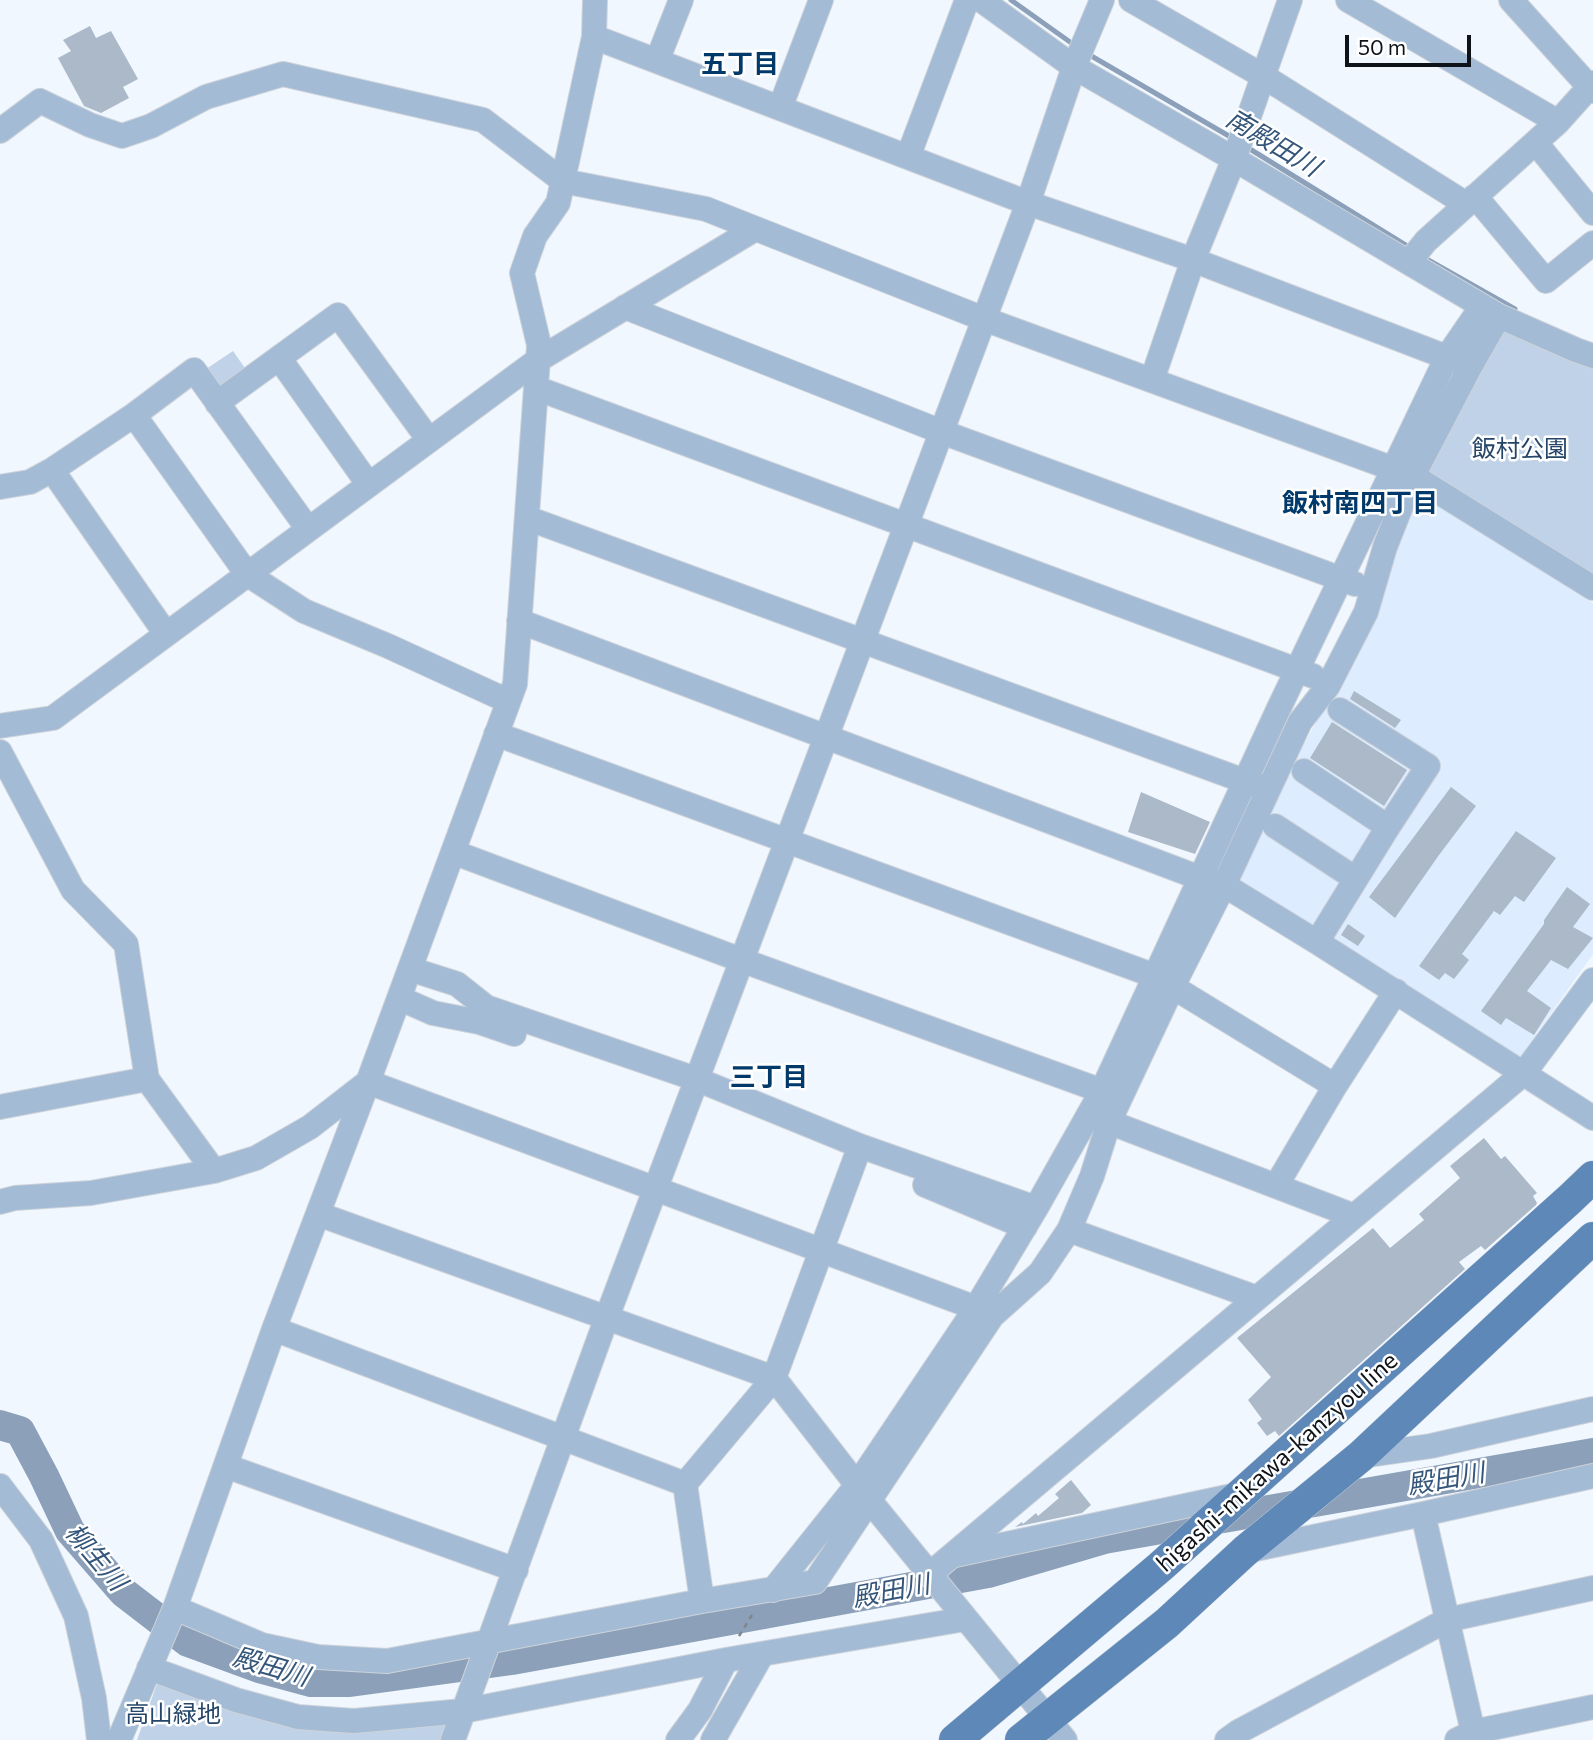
<!DOCTYPE html>
<meta charset="utf-8">
<style>
body{margin:0}
#map{position:relative;width:1593px;height:1740px;overflow:hidden;background:#f1f7fe;font-family:Commissioner,sans-serif}
canvas{display:block}
.scale{position:absolute;left:1345px;top:35px;width:126px;height:32px;box-sizing:border-box;border:4px solid #0e1319;border-top:0;padding-left:9px;font-size:21px;line-height:24px;white-space:nowrap;color:#0e1319;-webkit-text-stroke:5px #fff;paint-order:stroke}
</style>
<div id="map">
<canvas width="1593" height="1740"></canvas>
<div class="scale">50 m</div>
</div>
<script>
const ctx = document.querySelector('canvas').getContext('2d');
ctx.lineJoin = 'round';
function fillPath(path, color) {
  ctx.fillStyle = color;
  ctx.fill(path, 'evenodd');
}
function stroke(path, color, width, dash) {
  ctx.strokeStyle = color;
  ctx.lineWidth = width;
  ctx.lineCap = dash ? 'butt' : 'round';
  ctx.setLineDash(dash || []);
  ctx.stroke(path);
}
function write(font, color, halo, rows, align = 'center') {
  ctx.font = font + ' Commissioner,"Noto Sans JP",sans-serif';
  ctx.lineWidth = 5;
  ctx.setLineDash([]);
  ctx.textBaseline = 'middle';
  ctx.strokeStyle = halo;
  ctx.fillStyle = color;
  for (const [text, x, y, turn = 0] of rows) {
    ctx.save();
    ctx.translate(x, y);
    ctx.rotate((+turn || 0) * Math.PI / 180);
    ctx.textAlign = isNaN(turn) ? turn : align;
    if (halo) ctx.strokeText(text, 0, 0);
    ctx.fillText(text, 0, 0);
    ctx.restore();
  }
}
fillPath(new Path2D(`
 M1420,493L1593,603V954L1520,1057L1239,881L1294,763L1372,619L1388,559Z`), '#ddedff');
fillPath(new Path2D(`
 M1506,319L1593,360V582L1424,475Z
 M233,351L247,371L219,392L203,371Z
 M158,1681L230,1707L452,1719L445,1740H137Z`), '#c0d2e7');
stroke(new Path2D(`
 M1011,0L1077,47
 M1088,54L1234,139
 M1245,146L1412,249
 M1423,257L1515,309L1512,315`), '#8ca1b9', 5);
stroke(new Path2D(`
 M0,1425L20,1431L44,1476L70,1531L123,1592L188,1642L259,1668L311,1682H350L512,1660L988,1573L1104,1539L1593,1453`), '#8ca1b9', 30);
fillPath(new Path2D(`
 M90,26L96,38L111,31L138,79L123,87L129,98L101,113L84,106L58,58L71,51L63,40Z
 M1354,691L1401,720L1395,728L1350,699Z
 M1332,722L1407,770L1384,806L1310,758Z
 M1451,787L1476,806L1439,855L1395,918L1369,897Z
 M1141,792L1210,822L1195,854L1128,832Z
 M1516,831L1556,858L1524,902L1515,896L1500,915L1494,911L1462,954L1469,960L1454,979L1445,973L1439,980L1419,966Z
 M1567,887L1590,904L1573,927L1593,938L1568,969L1551,960L1527,991L1551,1008L1534,1035L1506,1018L1501,1025L1481,1011L1544,924V920Z
 M1348,924L1365,936L1358,946L1341,935Z
 M1484,1138L1501,1159L1505,1156L1537,1193L1533,1196L1537,1203L1536,1205L1485,1250L1481,1246L1459,1262L1465,1269L1279,1436L1275,1431L1267,1436L1257,1423L1262,1419L1248,1400L1271,1377L1237,1338L1373,1228L1390,1248L1424,1220L1419,1214L1460,1178L1450,1166Z
 M1071,1480L1091,1505L1082,1513L1015,1527L1022,1522L1023,1524L1036,1513L1038,1516L1059,1498L1055,1494Z`), '#acb9c9');
const minor = new Path2D(`
 M981,0L1074,67L1234,159L1499,316L1576,350L1593,356
 M1131,0L1263,76L1466,204
 M1348,0L1558,122
 M1511,0L1593,91
 M594,37L1028,203L1193,260L1462,363
 M657,61L681,0
 M780,108L821,0
 M0,131L40,101L90,125L122,136L151,126L206,97L283,74L483,120L563,181L706,209L984,319L1413,476L1593,588
 M1536,143L1593,213
 M908,157L967,0
 M1475,196L1546,281L1593,243
 M1409,262L1426,241L1558,122L1593,83
 M625,307L942,432L1355,584
 M279,358L369,485
 M1152,380L1193,260L1234,159L1290,0
 M536,388L1313,676
 M217,403L338,315L429,440
 M134,415L247,574L304,611L388,646L508,701
 M52,470L166,634
 M0,487L30,482L52,470L134,415L194,370L308,529
 M527,518L1258,786
 M519,621L1200,878L1224,885L1317,942L1593,1118
 M0,726L53,718L538,360L755,229
 M496,734L1155,976L1335,1086
 M0,752L73,890L126,944L147,1079L214,1171
 M1304,771L1388,827
 M1275,826L1356,879
 M453,852L741,960L1102,1091L1109,1122L1354,1216
 M1317,942L1388,827L1428,766L1340,710
 M410,969L457,984L486,1007L696,1079L860,1146L1036,1208
 M399,998L433,1013L479,1022L514,1034
 M0,1107L147,1079
 M925,1185L1025,1227
 M1276,1186L1335,1086L1396,991
 M0,1202L15,1198L91,1193L214,1171L256,1158L310,1127L368,1082L976,1308
 M318,1214L774,1378L857,1485L1065,1740
 M1069,1230L1257,1298
 M274,1329L685,1484L702,1601
 M1361,1456L1431,1446L1593,1409
 M226,1466L516,1570
 M685,1484L774,1378L860,1146
 M0,1486L41,1540L76,1616L94,1698L99,1740
 M1423,1514L1473,1732L1477,1740
 M1246,1551L1423,1514L1593,1476
 M955,1555L1241,1494
 M930,1574L1524,1073L1593,980
 M773,1590L857,1485L976,1308L1036,1208L1102,1091L1278,710L1447,357L1482,306
 M175,1608L262,1645L318,1657L387,1661L702,1601L815,1582L992,1316L1040,1273L1069,1230L1092,1176L1109,1122L1173,986L1224,885L1300,722L1328,686L1366,612L1385,547L1413,476L1470,367L1499,316
 M149,1668L236,1700L298,1717L354,1721L463,1711L726,1660L965,1619
 M119,1740L175,1608L274,1329L368,1082L515,684L539,345L522,273L535,236L558,203L594,37L595,0
 M453,1740L607,1317L1028,203L1074,67L1102,0
 M678,1740L700,1710L726,1660
 M713,1740L761,1656
 M1227,1740L1238,1732L1447,1620L1593,1588
 M1457,1740L1473,1732L1593,1707`);
const major = new Path2D(`
 M955,1740L1160,1567L1570,1199L1593,1177
 M1021,1740L1167,1623L1245,1551L1361,1456L1593,1238`);
stroke(minor, '#cdd3d9', 26);
stroke(major, '#cdd3d9', 33);
stroke(new Path2D(`
 M739,1636L752,1615`), '#80868c', 2.5, [5, 5]);
stroke(minor, '#a4bbd6', 24);
stroke(major, '#5d88b8', 32);
write('24px', '#254669', '#fff', [
 ["飯村公園",1520,449],
 ["高山緑地",173,1714]
]);
write('24px', '#0e1319', '#fff', [
 ["higashi-mikawa-kanzyou line",1277,1462,-42]
]);
write('bold 26px', '#013a6a', '#fff', [
 ["五丁目",740,64],
 ["飯村南四丁目",1360,503],
 ["三丁目",769,1077]
]);
write('italic 26px', '#34567a', '#fff', [
 ["南殿田川",1273,143,31],
 ["殿田川",1446,1479,-10],
 ["柳生川",96,1557,50],
 ["殿田川",891,1591,-11],
 ["殿田川",271,1667,16]
]);
</script>
